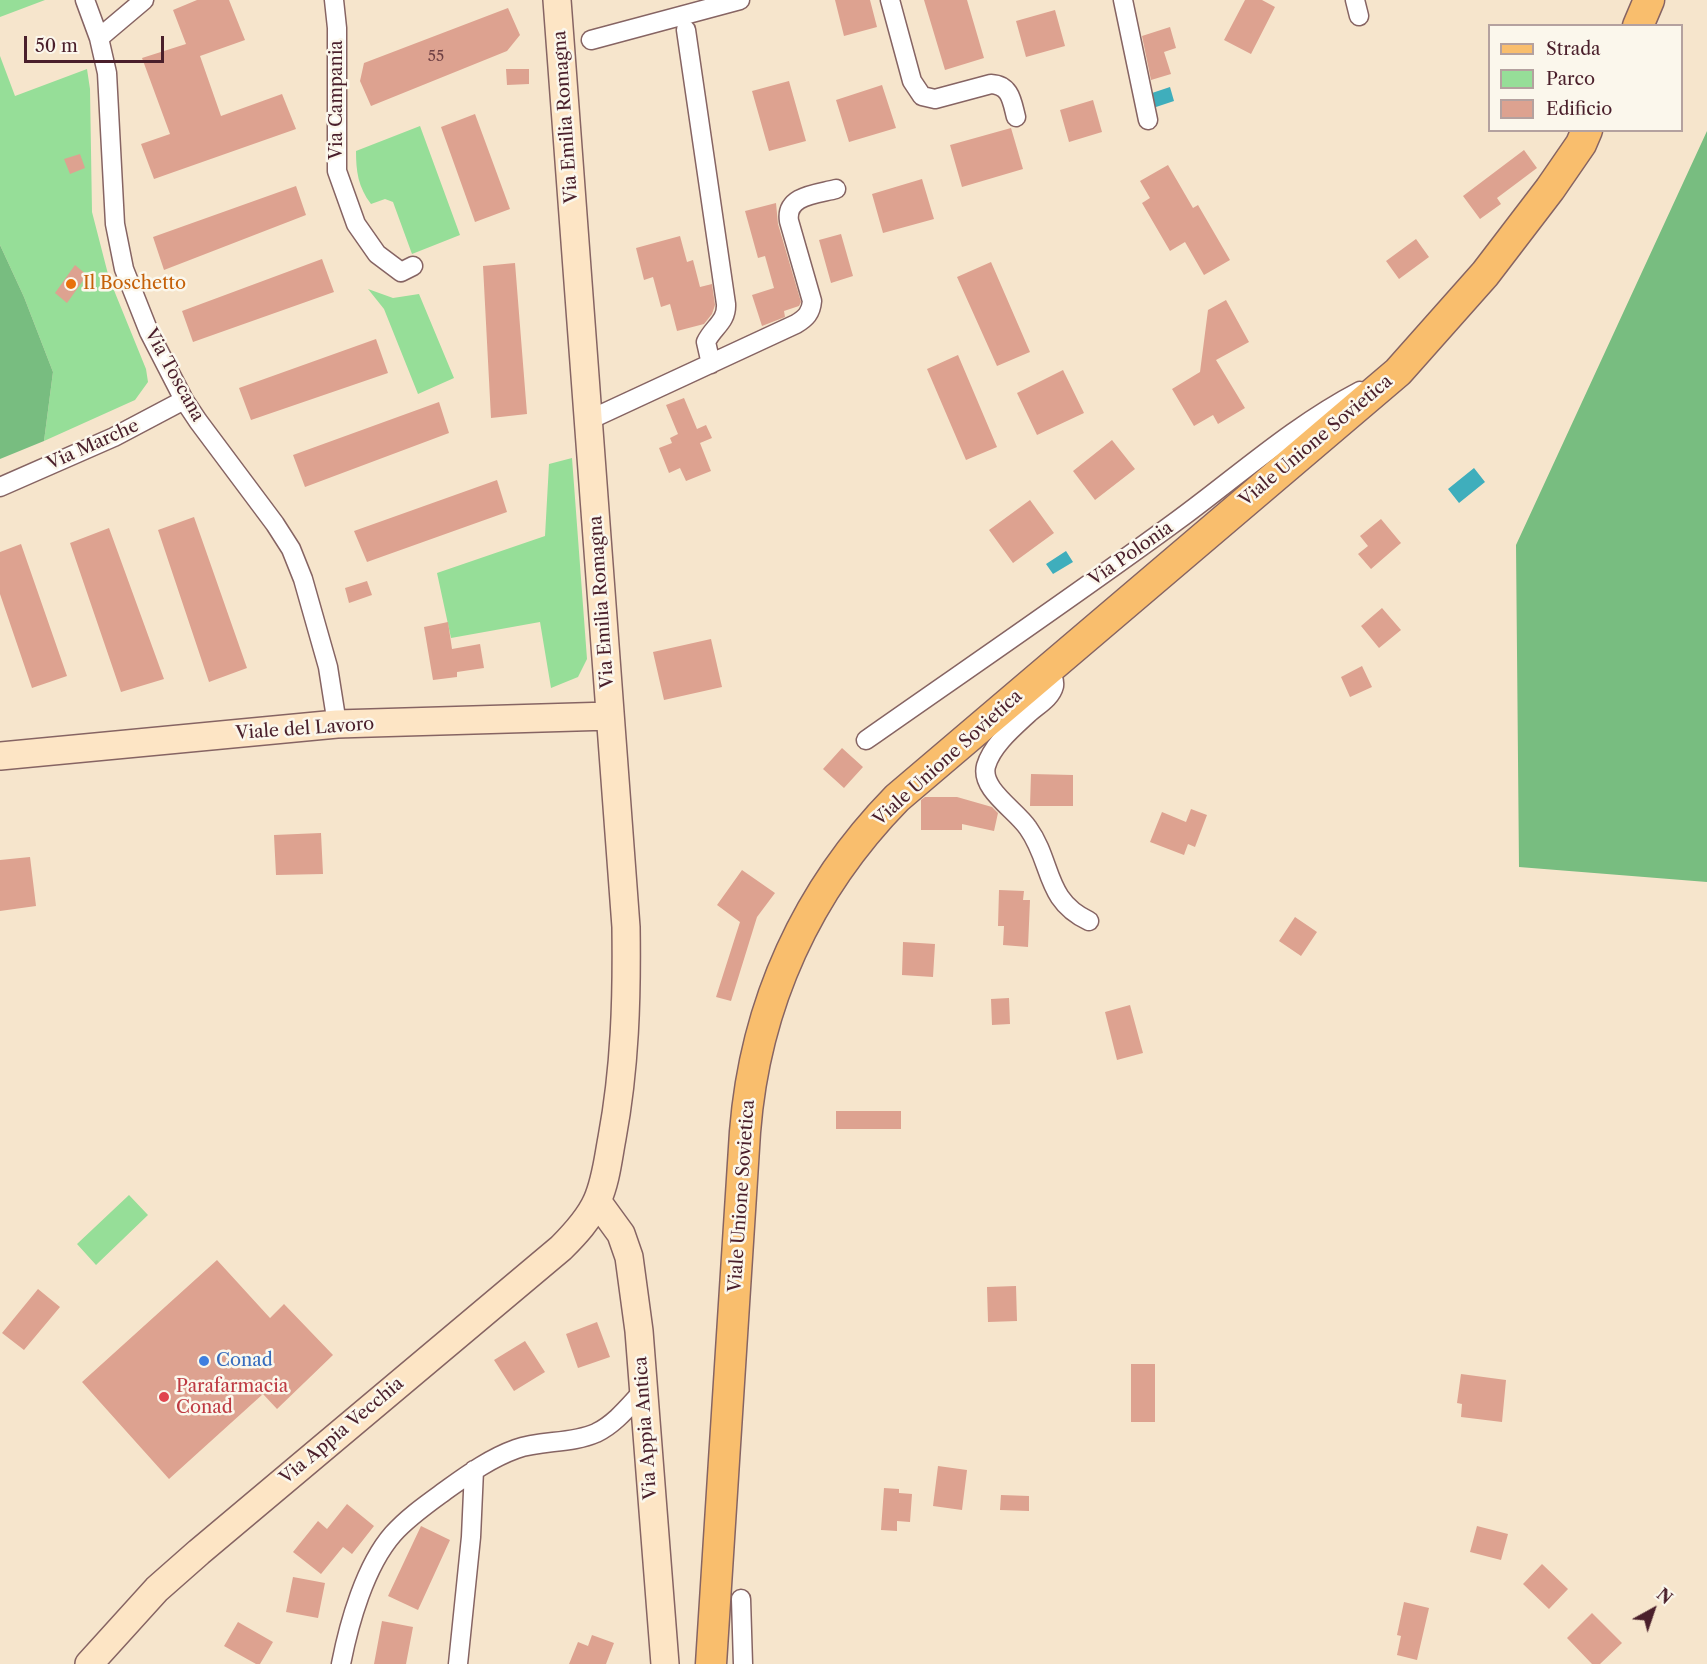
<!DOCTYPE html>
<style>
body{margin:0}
#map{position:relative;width:1707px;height:1664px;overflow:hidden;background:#f6e5cc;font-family:"Libre Caslon Text",serif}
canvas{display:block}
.legend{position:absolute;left:1488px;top:24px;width:195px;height:108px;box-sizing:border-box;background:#fbf7ec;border:2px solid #b4a19f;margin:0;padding:8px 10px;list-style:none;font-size:18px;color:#4a1f2b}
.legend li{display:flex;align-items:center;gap:12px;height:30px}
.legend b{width:30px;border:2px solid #b4a19f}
.north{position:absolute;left:1623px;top:1580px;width:60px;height:60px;-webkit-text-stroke:4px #fbf7ec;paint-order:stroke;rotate:40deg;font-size:16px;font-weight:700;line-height:24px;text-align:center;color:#4a1f2b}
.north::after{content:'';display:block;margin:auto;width:21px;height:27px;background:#4a1f2b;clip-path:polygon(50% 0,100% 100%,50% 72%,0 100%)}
.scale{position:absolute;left:24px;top:36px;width:140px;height:27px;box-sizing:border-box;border:3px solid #4a1f2b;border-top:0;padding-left:8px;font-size:18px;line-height:21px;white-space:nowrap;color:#4a1f2b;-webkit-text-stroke:4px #fbf7ec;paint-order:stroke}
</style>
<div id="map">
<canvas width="1707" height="1664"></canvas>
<ul class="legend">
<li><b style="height:8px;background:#f9be6d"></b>Strada</li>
<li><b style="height:16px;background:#96de98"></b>Parco</li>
<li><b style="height:16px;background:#dda290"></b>Edificio</li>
</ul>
<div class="north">N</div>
<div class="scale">50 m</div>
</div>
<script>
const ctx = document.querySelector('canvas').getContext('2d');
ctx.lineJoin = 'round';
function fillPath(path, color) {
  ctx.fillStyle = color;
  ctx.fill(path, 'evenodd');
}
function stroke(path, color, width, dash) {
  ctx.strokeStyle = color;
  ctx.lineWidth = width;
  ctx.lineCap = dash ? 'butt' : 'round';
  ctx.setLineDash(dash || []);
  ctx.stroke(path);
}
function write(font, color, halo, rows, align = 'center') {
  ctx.font = font + ' "Libre Caslon Text",serif';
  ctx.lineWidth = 5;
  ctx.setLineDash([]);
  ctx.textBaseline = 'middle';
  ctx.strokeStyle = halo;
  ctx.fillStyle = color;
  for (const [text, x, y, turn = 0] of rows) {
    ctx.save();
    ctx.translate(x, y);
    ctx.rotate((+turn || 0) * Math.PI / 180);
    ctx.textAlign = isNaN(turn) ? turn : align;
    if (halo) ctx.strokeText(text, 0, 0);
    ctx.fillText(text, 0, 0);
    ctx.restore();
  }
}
fillPath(new Path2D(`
 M0,0H45L0,17Z
 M0,56L15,96L87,69L90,89L92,212L109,278L146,369L148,382L135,400L44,441L53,372L24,297L0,245Z
 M420,126L460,235L412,254L393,202L385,199L371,204C358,187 356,171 356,151Z
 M368,289L393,298L419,294L454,378L418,394L384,309Z
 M572,458L587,659L578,677L551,688L540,622L451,638L437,573L545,536L549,464Z
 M129,1195L148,1215L96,1265L77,1244Z`), '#96de98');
fillPath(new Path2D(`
 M1707,131V882L1519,867L1516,545Z
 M0,245L24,297L53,372L44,441L0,459Z`), '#78bd80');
fillPath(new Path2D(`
 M1170,87L1174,101L1153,108L1149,94Z
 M1474,468L1485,482L1459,503L1448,489Z
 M1066,551L1073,562L1053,574L1046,564Z`), '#3faebc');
fillPath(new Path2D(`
 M197,0H229L245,40L200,56L221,116L282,94L296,129L154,179L141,144L170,134L142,58L186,44L173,10Z
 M835,0H870L877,27L844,36Z
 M924,0H967L984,58L945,70Z
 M1245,0H1262L1275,7L1251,54L1224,40Z
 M508,8L520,35L507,51L371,106L360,81L364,63Z
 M1055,10L1065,46L1026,57L1016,21Z
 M1170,27L1176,48L1164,52L1171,74L1151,80L1142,36Z
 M506,69H529V84L507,85Z
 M789,81L806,141L769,151L752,91Z
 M882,85L896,128L849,142L836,100Z
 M1093,100L1102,132L1069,142L1060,110Z
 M475,114L510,209L475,222L441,127Z
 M1011,128L1023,169L962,187L950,145Z
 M1524,150L1537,168L1497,198L1501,204L1480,219L1463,196Z
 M80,154L85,168L70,174L64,159Z
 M1168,165L1193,208L1198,205L1230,260L1204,275L1185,242L1170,251L1142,203L1150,198L1140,181Z
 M922,179L934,219L883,233L872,194Z
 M296,186L306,215L164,270L153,237Z
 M776,203L778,224L801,302L799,306L784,311L785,317L762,326L752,295L774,288L765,256L758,258L745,211Z
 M841,234L853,276L831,283L819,240Z
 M680,236L687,262L693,260L700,287L712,284L715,305L712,314L704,324L677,331L670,304L661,307L653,277L644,280L636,248Z
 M1416,239L1429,257L1399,279L1386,261Z
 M322,259L334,292L193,342L182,311Z
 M991,262L1030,352L997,366L957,277Z
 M515,263L527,414L491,418L483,266Z
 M75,265L87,275L67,303L55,293Z
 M1226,300L1249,342L1216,360L1245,408L1218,424L1213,415L1194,426L1172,389L1200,372L1208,310Z
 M376,339L388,373L251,420L239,388Z
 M958,355L997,447L966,460L927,369Z
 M1063,370L1084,413L1037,435L1017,393Z
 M684,398L697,429L706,425L712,438L700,443L711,471L686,481L680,468L669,473L659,448L672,443L670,438L678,434L666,405Z
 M439,402L449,433L305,487L293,455Z
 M1112,440L1135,469L1095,500L1073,471Z
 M497,480L507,512L367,562L354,531Z
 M1030,500L1054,533L1013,563L989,530Z
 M194,517L247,668L209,682L158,530Z
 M1381,519L1401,543L1371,569L1358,554L1368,546L1360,536Z
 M109,528L164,679L121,692L70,543Z
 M21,544L67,676L32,688L0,594V552Z
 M367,581L372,595L349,603L345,588Z
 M1382,608L1401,630L1379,648L1361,626Z
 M448,622L452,649L480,644L484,668L457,672V677L433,680L424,627Z
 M711,639L722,687L664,700L653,652Z
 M1362,666L1372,687L1350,697L1341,677Z
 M842,748L863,767L844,788L823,769Z
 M1031,774L1073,775V806H1030Z
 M925,797H957L992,807L998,813L994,831L962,824V830H921V800Z
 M1191,809L1207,815L1195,847L1188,844L1184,855L1150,842L1162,812L1186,822Z
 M321,833L323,874L276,875L274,835Z
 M30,857L36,906L0,911V860Z
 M742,870L775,893L757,917L731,1001L716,997L740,922L717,905Z
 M999,890L1024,891L1023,900H1030L1028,947L1003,945L1004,926H998Z
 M1295,917L1317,932L1301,956L1279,941Z
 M903,942L935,944L933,977L902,975Z
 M1009,998L1010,1024L992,1025L991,999Z
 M1130,1005L1143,1053L1117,1060L1105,1012Z
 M836,1111H901V1129H836Z
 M217,1260L270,1318L284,1304L333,1355L277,1409L263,1394L169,1479L82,1382Z
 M1016,1286L1017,1321L988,1322L987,1287Z
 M38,1289L60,1307L24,1350L2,1333Z
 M597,1322L610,1357L578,1368L566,1334Z
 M525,1341L545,1372L514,1391L494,1360Z
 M1131,1364H1155V1422H1131Z
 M1461,1374L1506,1380L1502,1422L1461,1417L1462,1404L1457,1403Z
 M938,1466L967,1470L962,1510L933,1506Z
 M884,1488L899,1489V1493L912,1494L910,1522L897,1521V1531L881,1530Z
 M1001,1495L1029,1496V1511L1000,1510Z
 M347,1504L374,1526L352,1554L343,1547L321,1574L293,1552L318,1521L327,1529Z
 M421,1526L450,1540L418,1610L388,1596Z
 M1477,1526L1508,1534L1501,1560L1470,1552Z
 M1542,1564L1568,1589L1549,1609L1523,1584Z
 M293,1577L325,1583L318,1618L286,1612Z
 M1404,1602L1429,1608L1417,1660L1397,1655L1401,1636L1397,1635Z
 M1592,1613L1622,1643L1600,1664H1592L1567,1638Z
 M382,1621L413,1627L406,1664H374Z
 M238,1622L273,1642L260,1664H256L224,1646Z
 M592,1635L614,1643L606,1664H569L578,1642L588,1646Z`), '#dda290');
const street = new Path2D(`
 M85,0L99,38L107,73L115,224L124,269L149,332L184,400L198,421L275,524L291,549L303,579L328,667L337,724
 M334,0L337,28V171L356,224L377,254L401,272L413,266
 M890,0L912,81L922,96L935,99L991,84C1011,85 1012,102 1016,117
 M1123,0L1148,120
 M1355,0L1359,16
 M686,30L726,304C727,322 713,327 706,342L711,364
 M99,38L144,0
 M591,40L740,0
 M589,420L796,324C806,318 811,313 812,301L789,221C785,195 818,194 836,189
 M0,487L114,437L184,400
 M1048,669C1051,674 1055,679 1054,686C1051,698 1038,705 1029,713C1014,727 992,745 986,766C980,789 1016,810 1028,828C1053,863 1044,900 1089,921
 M866,740C970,667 1076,595 1178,520C1238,476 1293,426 1360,391
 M741,1599L743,1664
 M341,1664C349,1623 365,1566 393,1534C409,1516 430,1502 449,1488C470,1473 491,1458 516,1449C541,1440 571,1444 596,1433C615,1424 629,1406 643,1391
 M458,1664L471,1537L474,1470`);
const secondary = new Path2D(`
 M0,756L337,724L610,716
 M597,1201L621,1234L629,1257L639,1331L665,1664
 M89,1664L157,1589L199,1552L561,1248C575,1234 589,1219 597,1201C606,1181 608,1159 612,1138C625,1068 627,999 626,927L557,0`);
const primary = new Path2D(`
 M1638,26L1649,0
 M711,1664L745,1132C755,1004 807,890 897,798L1398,372L1485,274L1550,189L1581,144L1587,130`);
stroke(street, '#866463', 21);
stroke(secondary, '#866463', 30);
stroke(primary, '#866463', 33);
stroke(street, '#fff', 18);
stroke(secondary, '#fde5c5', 27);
stroke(primary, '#f9be6d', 30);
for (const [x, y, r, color] of [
 [71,284,6,"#e8710a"],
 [204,1361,6,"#3f7fe0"],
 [164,1397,6,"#e0444e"]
]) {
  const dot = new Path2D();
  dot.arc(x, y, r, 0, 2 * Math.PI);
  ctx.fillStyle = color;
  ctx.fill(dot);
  stroke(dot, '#fbf7ec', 2);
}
write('15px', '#6f4044', null, [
 ["55",436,57]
]);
write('18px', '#4a1f2b', '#fbf7ec', [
 ["Via Campania",337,100,-90],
 ["Via Emilia Romagna",566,117,-94],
 ["Via Toscana",174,375,61],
 ["Viale Unione Sovietica",1316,441,-40],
 ["Via Marche",93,445,-24],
 ["Via Polonia",1131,554,-35],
 ["Via Emilia Romagna",602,602,-94],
 ["Viale del Lavoro",305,729,-4],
 ["Viale Unione Sovietica",948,758,-42],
 ["Viale Unione Sovietica",742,1196,-86],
 ["Via Appia Antica",646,1428,-94],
 ["Via Appia Vecchia",342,1431,-40]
]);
write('18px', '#c56008', '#fbf7ec', [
 ["Il Boschetto",83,284]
], 'left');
write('18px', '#366cbe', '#fbf7ec', [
 ["Conad",216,1361]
], 'left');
write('18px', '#be3a42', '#fbf7ec', [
 ["Parafarmacia",176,1387],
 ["Conad",176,1408]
], 'left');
</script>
